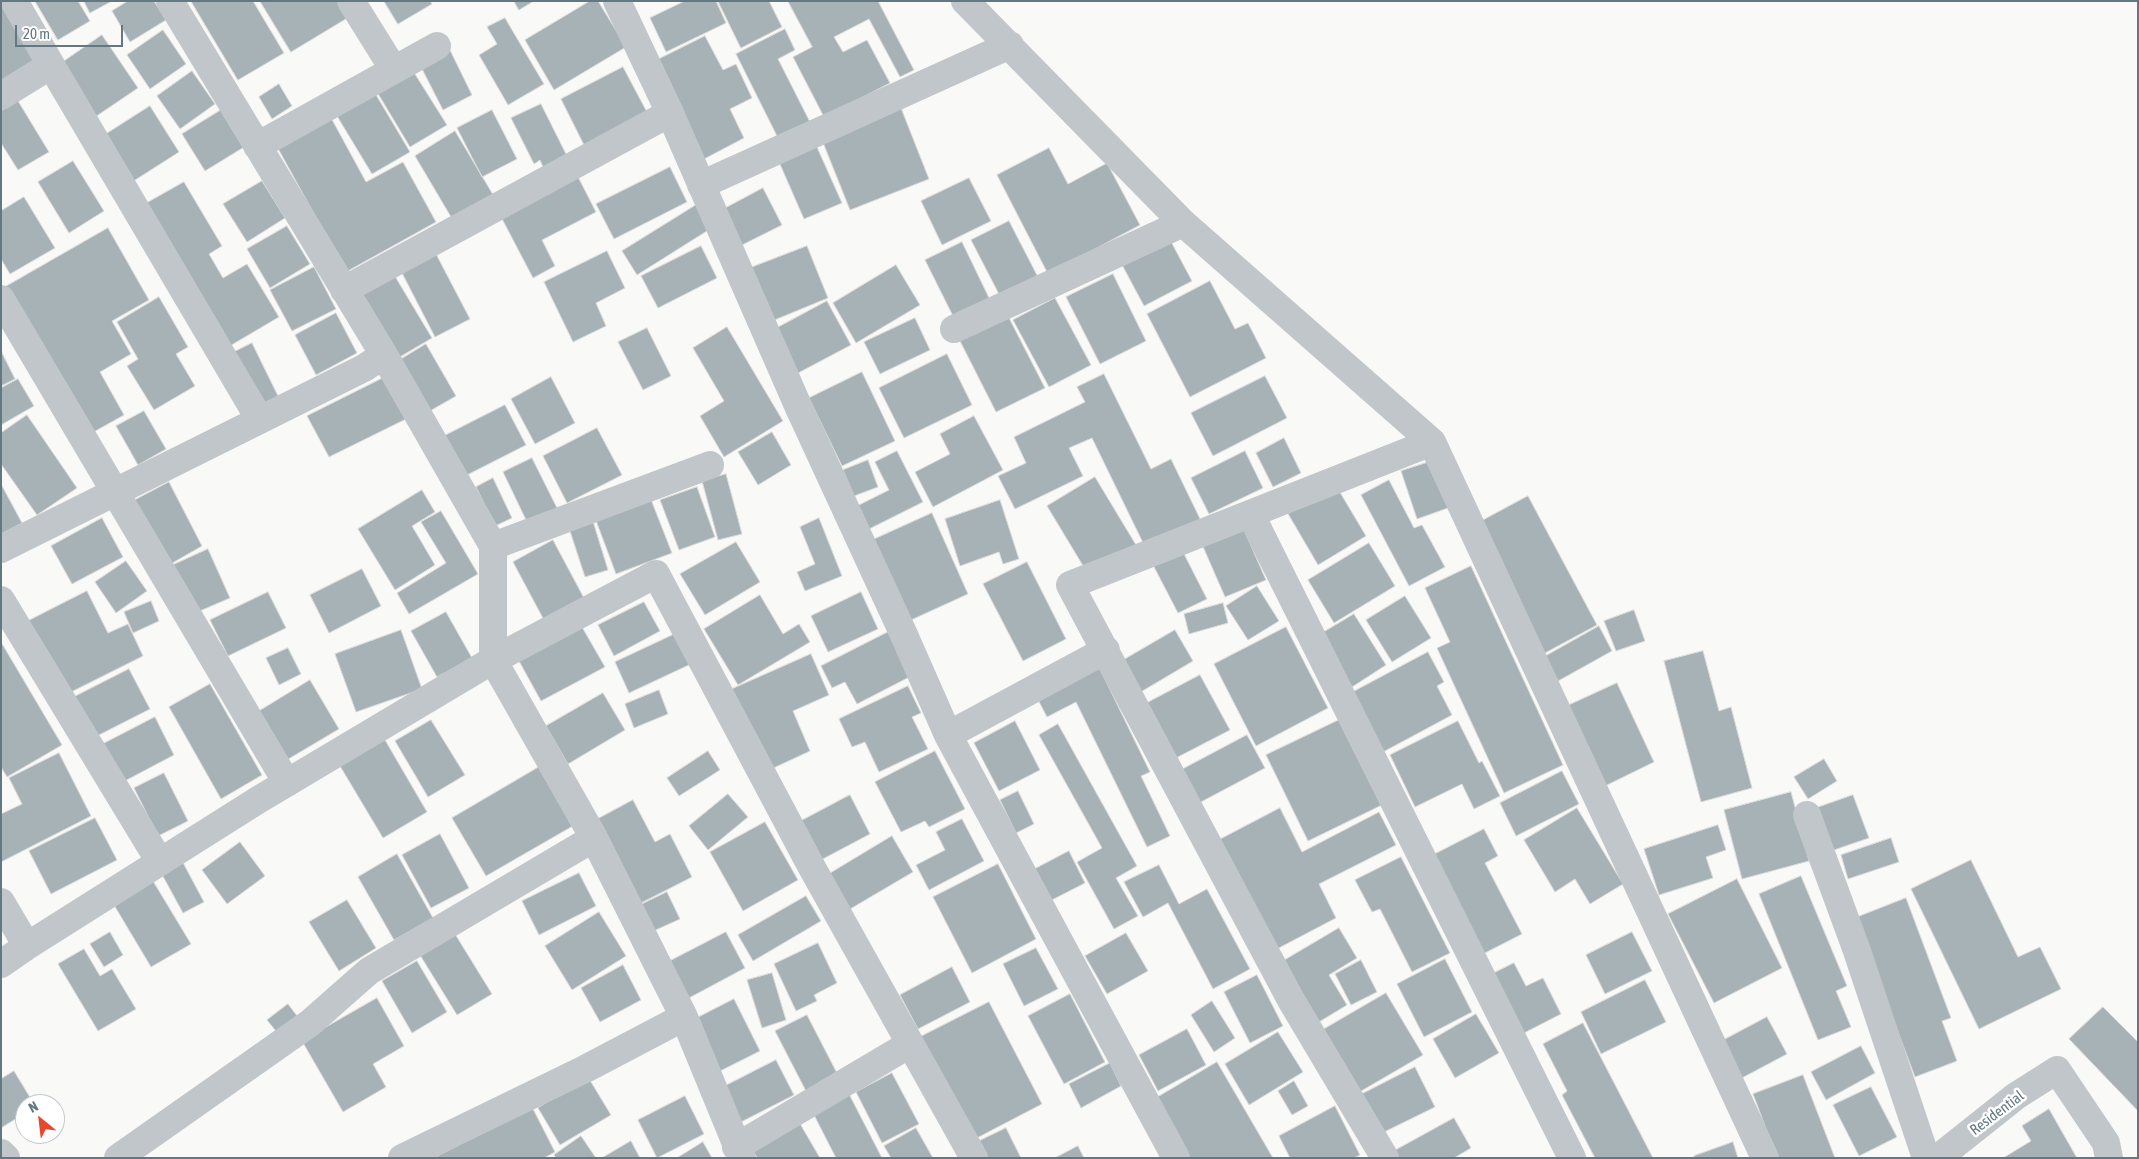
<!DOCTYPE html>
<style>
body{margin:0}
#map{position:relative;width:2139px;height:1159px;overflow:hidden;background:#f9f9f7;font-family:"Asap Condensed",sans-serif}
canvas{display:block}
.frame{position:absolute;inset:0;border:2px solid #647882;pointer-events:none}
.north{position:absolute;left:15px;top:1094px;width:50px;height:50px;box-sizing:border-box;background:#fff;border:1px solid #c1c9cd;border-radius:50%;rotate:331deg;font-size:14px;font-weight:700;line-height:20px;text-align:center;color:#647882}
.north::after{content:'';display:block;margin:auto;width:18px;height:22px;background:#e5482c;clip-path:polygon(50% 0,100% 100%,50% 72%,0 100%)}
.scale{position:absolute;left:15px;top:25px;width:108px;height:22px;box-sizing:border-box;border:2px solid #647882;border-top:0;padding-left:6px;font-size:15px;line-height:18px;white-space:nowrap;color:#647882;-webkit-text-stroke:4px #fff;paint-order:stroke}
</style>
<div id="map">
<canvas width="2139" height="1159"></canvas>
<div class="frame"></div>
<div class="north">N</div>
<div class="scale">20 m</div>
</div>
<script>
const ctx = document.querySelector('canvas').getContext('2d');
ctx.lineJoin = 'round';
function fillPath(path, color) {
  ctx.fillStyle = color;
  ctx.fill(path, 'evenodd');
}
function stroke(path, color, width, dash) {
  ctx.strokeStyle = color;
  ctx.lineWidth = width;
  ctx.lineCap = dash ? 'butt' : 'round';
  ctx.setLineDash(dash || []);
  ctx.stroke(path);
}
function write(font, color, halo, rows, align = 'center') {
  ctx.font = font + ' "Asap Condensed",sans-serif';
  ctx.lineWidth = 5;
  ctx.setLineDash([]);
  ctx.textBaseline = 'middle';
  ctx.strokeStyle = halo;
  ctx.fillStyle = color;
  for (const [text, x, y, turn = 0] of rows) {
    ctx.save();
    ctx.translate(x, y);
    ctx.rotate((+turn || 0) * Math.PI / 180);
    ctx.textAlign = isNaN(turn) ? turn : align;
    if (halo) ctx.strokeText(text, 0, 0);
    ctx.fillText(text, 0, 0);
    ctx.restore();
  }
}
const building = new Path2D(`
 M1,1L43,63L1,87Z
 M35,1H78L90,21L58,40Z
 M84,1H112L90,13Z
 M128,1H154L166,20L130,42L112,11Z
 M191,1H253L284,53L238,80Z
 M260,1H339L349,17L291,52Z
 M384,1H430L432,4L398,24Z
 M514,1H534L519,10Z
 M590,1H598L626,47L554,90L525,40Z
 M685,1H716L726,23L666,52L650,18Z
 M718,1H769L782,27L741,48Z
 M788,1H878L914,70L900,77L869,19L834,37L843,52L867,40L890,83L824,117L793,57L812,47Z
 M505,18L544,84L508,105L479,55L497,44L487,27Z
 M785,29L795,50L778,59L811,124L779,140L736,54Z
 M163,30L186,64L150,89L127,55Z
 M102,35L138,88L95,117L60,64Z
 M705,36L723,70L736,64L752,98L730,109L744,138L704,159L655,61Z
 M449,48L472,95L443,110L419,63Z
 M623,67L649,116L586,149L561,99Z
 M192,71L215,104L180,129L157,96Z
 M413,71L447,125L410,147L377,92Z
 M279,84L292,106L272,119L259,97Z
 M375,93L410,152L372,174L337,116Z
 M18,101L49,152L18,170L1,143V111Z
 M541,104L568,158L544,169L540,160L534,164L511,118Z
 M150,106L179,152L132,182L103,136Z
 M901,108L929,179L850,210L822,140Z
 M221,110L244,147L205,171L182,134Z
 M492,110L517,159L482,177L457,128Z
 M329,114L366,182L403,162L436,222L346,272L275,143Z
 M455,131L495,198L454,222L415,156Z
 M816,145L842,203L804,219L779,162Z
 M1049,148L1068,184L1107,163L1140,225L1048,274L997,175Z
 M73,161L104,211L69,233L38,182Z
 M670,167L687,202L614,239L596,204Z
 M576,173L596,212L542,240L555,266L533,278L499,213Z
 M969,178L991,221L942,245L921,201Z
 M262,181L285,218L247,242L223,204Z
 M184,182L222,246L209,254L223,278L247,264L279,317L228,347L145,204Z
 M763,188L782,225L738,247L720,211Z
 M24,197L55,248L10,274L1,259V211Z
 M696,205L710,229L637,275L622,251Z
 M1009,221L1040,281L1002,300L971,240Z
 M287,226L310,264L270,288L247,249Z
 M108,228L149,300L112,321L131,354L100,372L124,415L90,434L5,287Z
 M1168,236L1192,281L1144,306L1120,261Z
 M962,242L991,302L955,320L925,260Z
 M701,246L717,278L658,308L641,276Z
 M807,246L828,298L772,321L750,268Z
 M607,251L625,288L596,303L606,326L573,342L544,282Z
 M436,254L470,319L435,337L401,271Z
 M896,265L920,305L856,343L833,303Z
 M314,267L336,309L292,331L270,290Z
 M393,273L432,338L393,361L355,296Z
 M1113,274L1146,341L1100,364L1066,297Z
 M1210,281L1235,329L1248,323L1266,358L1190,397L1147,314Z
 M159,297L188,347L176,354L195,386L154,410L127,366L138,359L117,322Z
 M1055,298L1091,365L1049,387L1013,320Z
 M827,301L851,345L798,373L775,329Z
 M336,313L357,353L316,375L295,335Z
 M1007,314L1045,388L996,412L959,339Z
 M915,318L930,350L880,374L864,342Z
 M727,327L783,421L724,457L700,416L724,401L693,348Z
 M647,328L671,376L643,390L618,342Z
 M252,343L278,396L259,406L232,353Z
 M426,344L456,396L423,415L393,364Z
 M1,351L15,379L1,386Z
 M947,354L972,405L904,438L879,388Z
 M862,372L895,441L842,466L809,398Z
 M1104,374L1151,469L1171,459L1203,525L1148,553L1092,438L1069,448L1083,476L1015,509L998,476L1026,463L1014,437L1085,402L1077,387Z
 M1265,376L1287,418L1213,456L1191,413Z
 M385,377L406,419L329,457L307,416Z
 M551,377L575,423L535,444L511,399Z
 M18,379L34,406L1,425V388Z
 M505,405L526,445L465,476L444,436Z
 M144,411L166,449L138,465L116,426Z
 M27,415L77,488L37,515L1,464V433Z
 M974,416L1003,470L933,507L915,472L950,454L940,434Z
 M597,428L622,475L567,503L543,456Z
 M772,432L791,465L758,485L738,452Z
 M1284,438L1301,473L1273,487L1256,453Z
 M897,451L923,502L863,532L851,509L889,490L875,462Z
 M1245,451L1263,488L1209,514L1191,478Z
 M532,458L557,508L527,522L503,472Z
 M868,460L878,487L854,496L843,470Z
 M1432,461L1448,508L1417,519L1401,471Z
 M726,474L742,534L718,540L702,481Z
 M1095,477L1136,545L1088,574L1047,506Z
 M493,478L512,518L495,526L476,487Z
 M1389,480L1414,528L1422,525L1445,567L1409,586L1361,495Z
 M169,482L202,546L167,566L133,501Z
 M1,484L22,523L1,534Z
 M1335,484L1366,536L1318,565L1287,512Z
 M697,487L715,537L679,550L660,500Z
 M422,490L435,512L412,526L435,565L395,590L358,529Z
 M1528,496L1597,625L1545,653L1476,524Z
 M650,497L672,553L616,574L595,518Z
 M1000,500L1019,559L1003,564L999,552L960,566L945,519Z
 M441,511L478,574L409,614L397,593L446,563L421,522Z
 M932,513L968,594L911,620L868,542Z
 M102,518L123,557L72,584L51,546Z
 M592,518L608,570L585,577L568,525Z
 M819,518L842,576L805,591L797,572L815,564L800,527Z
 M1241,523L1266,580L1225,597L1201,542Z
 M553,540L585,600L545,622L513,562Z
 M736,542L760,582L705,615L680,574Z
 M1369,543L1395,586L1334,623L1308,580Z
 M208,549L230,598L195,613L173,565Z
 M1182,550L1207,599L1178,613L1153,565Z
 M126,561L147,591L116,613L95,582Z
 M1027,562L1066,639L1023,661L983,584Z
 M1471,566L1563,765L1504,793L1437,648L1450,642L1425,588Z
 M362,569L381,606L329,633L310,595Z
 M1257,586L1279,621L1248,640L1226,606Z
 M87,591L108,633L128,624L143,656L63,696L26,622Z
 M268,592L286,628L228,656L210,620Z
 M861,592L878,629L828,652L811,616Z
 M760,595L783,634L799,624L810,642L738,685L704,629Z
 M1405,596L1431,638L1392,662L1366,620Z
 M151,601L159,621L133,633L124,612Z
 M644,602L660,631L614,656L598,625Z
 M1223,603L1228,623L1189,634L1184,614Z
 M1634,610L1645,641L1616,651L1604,621Z
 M446,612L472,658L437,677L411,631Z
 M1354,614L1386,665L1352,687L1319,635Z
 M1599,626L1612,651L1558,681L1544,657Z
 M582,627L605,667L541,701L519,661Z
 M1286,627L1328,708L1256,746L1214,664Z
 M894,629L917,673L857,704L845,682L832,688L821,666Z
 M401,630L422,689L356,712L335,654Z
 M1175,630L1193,661L1139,693L1120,662Z
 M679,632L693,663L629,693L615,662Z
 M1,642L62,745L7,777L1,767Z
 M288,648L301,674L279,685L266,658Z
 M1703,651L1719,711L1731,707L1752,788L1701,802L1664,661Z
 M1428,652L1444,682L1437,686L1452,715L1383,752L1351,693Z
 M811,654L829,695L793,711L810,751L767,771L732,689Z
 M1098,665L1150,772L1141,776L1170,836L1147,847L1076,702L1047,717L1036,696Z
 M129,669L150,709L93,738L72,698Z
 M1200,675L1230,730L1172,760L1143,705Z
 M310,680L339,729L285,761L256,713Z
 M1617,683L1654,762L1605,786L1567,706Z
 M210,684L262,775L221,799L169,707Z
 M908,686L921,713L912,717L928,749L879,772L865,742L852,747L839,719Z
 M659,690L668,714L634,728L625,704Z
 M603,693L625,730L568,764L546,726Z
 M155,717L174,755L119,784L99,746Z
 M1345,717L1386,803L1308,841L1266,755Z
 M431,720L465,775L428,797L395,741Z
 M1015,721L1040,770L999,791L974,743Z
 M1458,721L1479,763L1482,761L1500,796L1474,809L1462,784L1415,807L1390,755Z
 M1058,724L1137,866L1116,878L1138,916L1114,929L1077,862L1102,848L1039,735Z
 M1247,735L1265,768L1199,803L1181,770Z
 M385,740L427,812L383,838L340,766Z
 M708,751L720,770L679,796L667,778Z
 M935,751L965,809L929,827L925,821L901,832L875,782Z
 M59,753L91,816L1,862V814L22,804L9,778Z
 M1824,759L1837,781L1808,799L1794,777Z
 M544,764L578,823L486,876L452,818Z
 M1562,771L1579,804L1516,836L1500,803Z
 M164,773L188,821L158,836L134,788Z
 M1018,791L1034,824L1016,833L1000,800Z
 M1791,792L1809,861L1742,879L1724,810Z
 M728,794L748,817L708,850L689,826Z
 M850,795L870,834L819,861L799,822Z
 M1853,795L1869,838L1831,851L1816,808Z
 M633,800L655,842L670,834L692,877L639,904L594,821Z
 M1280,808L1302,852L1379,812L1396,845L1319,884L1336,918L1273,951L1217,841Z
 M1577,808L1623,884L1590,904L1575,879L1555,892L1524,840Z
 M95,818L117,860L51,894L29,851Z
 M962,819L984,861L929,890L916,865L945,850L936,832Z
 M765,822L798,880L743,911L710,852Z
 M1718,825L1726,850L1706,857L1713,878L1659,895L1644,849Z
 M1484,829L1498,856L1485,863L1522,934L1479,956L1429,857Z
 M440,834L469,888L431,908L402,855Z
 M892,836L913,872L845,912L824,877Z
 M1891,838L1899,862L1848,879L1841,855Z
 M240,842L265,876L227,904L202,870Z
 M1069,851L1085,883L1046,903L1029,872Z
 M397,854L433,918L394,940L358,877Z
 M180,857L204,902L183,913L159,869Z
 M1401,857L1450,953L1412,972L1380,909L1372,912L1355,880Z
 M1971,860L2018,957L2040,947L2061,989L1979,1029L1911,889Z
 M998,864L1036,939L972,973L933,897Z
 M1159,865L1179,904L1207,889L1250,969L1213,989L1168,903L1143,917L1124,882Z
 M579,873L596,906L539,935L522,901Z
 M1801,876L1847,986L1836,991L1851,1027L1818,1040L1759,894Z
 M1737,879L1782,968L1714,1003L1668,914Z
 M153,881L191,944L151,967L114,905Z
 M667,892L680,919L649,933L636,907Z
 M806,896L821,921L753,961L738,935Z
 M1906,898L1951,1018L1942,1021L1957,1061L1915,1077L1855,918Z
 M347,900L376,948L339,971L309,922Z
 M599,912L626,956L572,990L545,946Z
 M1339,928L1357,958L1329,975L1347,1005L1314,1025L1278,964Z
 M110,932L123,955L104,967L90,944Z
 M726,932L745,968L687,999L668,962Z
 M1632,932L1652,971L1605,994L1586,955Z
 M1126,933L1148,971L1107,994L1085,956Z
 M455,934L492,994L457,1015L420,955Z
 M818,943L837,983L814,995L817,1001L796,1011L774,964Z
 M1036,948L1058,989L1024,1006L1003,964Z
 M84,949L100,976L112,969L136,1009L98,1031L58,964Z
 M1445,959L1472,1012L1424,1037L1397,984Z
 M1361,960L1377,992L1351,1005L1335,974Z
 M417,961L447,1012L412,1033L382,981Z
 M1514,963L1526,986L1543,978L1561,1014L1524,1033L1494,973Z
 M623,965L641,1000L600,1022L581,988Z
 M952,967L970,1002L918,1029L900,995Z
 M772,973L786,1020L762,1028L747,980Z
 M1257,975L1283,1026L1250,1043L1224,992Z
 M1645,980L1666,1022L1601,1054L1581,1012Z
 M1386,993L1423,1055L1356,1094L1319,1032Z
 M1070,994L1105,1062L1064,1084L1028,1016Z
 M377,998L404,1046L373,1064L386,1087L343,1112L302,1041Z
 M734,999L760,1051L720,1071L693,1020Z
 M1212,1001L1235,1038L1214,1052L1191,1015Z
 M989,1002L1042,1104L971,1141L918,1038Z
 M288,1004L304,1025L284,1041L267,1020Z
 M2103,1007L2138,1042V1111L2069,1039Z
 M1476,1014L1499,1053L1455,1078L1433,1039Z
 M807,1015L840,1079L808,1095L775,1031Z
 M1767,1017L1787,1054L1738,1080L1718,1043Z
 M1583,1023L1653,1158H1595L1562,1095L1567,1091L1543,1044Z
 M1187,1029L1206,1065L1158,1091L1139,1055Z
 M1278,1032L1303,1072L1249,1105L1225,1064Z
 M1861,1046L1875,1073L1826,1100L1811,1072Z
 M776,1060L794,1095L741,1122L723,1087Z
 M1217,1062L1273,1158H1184L1151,1101Z
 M1110,1063L1121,1086L1081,1108L1069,1084Z
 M1415,1067L1435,1107L1378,1135L1358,1096Z
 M14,1071L34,1104H25V1113L1,1128V1079Z
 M892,1073L919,1124L882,1143L856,1092Z
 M1803,1075L1835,1158H1777L1753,1094Z
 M588,1077L611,1115L560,1145L538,1108Z
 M1294,1081L1308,1106L1292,1115L1278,1091Z
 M1871,1087L1897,1137L1859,1156L1833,1105Z
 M849,1094L882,1158H836L813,1113Z
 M685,1096L704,1134L657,1158L638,1120Z
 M1335,1106L1360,1155L1354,1158H1290L1279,1136Z
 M532,1107L555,1152L544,1158H434Z
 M2049,1109L2077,1158H2003L2031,1141L2022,1126Z
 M1454,1118L1471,1148L1454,1158H1398L1394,1151Z
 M799,1122L820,1158H757L753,1150Z
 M916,1128L933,1158H891L884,1146Z
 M1006,1128L1021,1158H980L973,1144Z
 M581,1136L596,1158H556L554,1155Z
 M631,1141L640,1158H602Z
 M703,1142L712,1158H677Z
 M1733,1142L1738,1158H1694V1156Z
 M1078,1146L1084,1158H1055Z`);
fillPath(building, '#a7b2b6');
stroke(building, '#dbdbd9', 1);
stroke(new Path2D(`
 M14,1L51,65
 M351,1L394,70
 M617,1L670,113L799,408L904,635L948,735L1176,1158
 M965,1L1183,223L1432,442L1765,1158
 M1,96L51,65L260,420
 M257,146L437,46
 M701,185L1010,45
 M344,290L670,113
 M1,299L287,783
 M954,329L1183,223
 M384,355L493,546L710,465
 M1251,515L1572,1158
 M493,546V660L594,838
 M1,549L364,368L384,355L170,1
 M1,600L160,862
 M948,735L1106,650
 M1807,815L1857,951L1926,1158
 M1,902L27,946
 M1,964L27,946L258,800L493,660L656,574L810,864L974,1158
 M736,1147L910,1044
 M1,1153L6,1158
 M118,1158L310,1023L369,971L594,838L684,1017L742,1158
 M402,1158L587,1068L684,1017
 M1385,1158L1291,1000L1070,585L1432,442
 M1938,1158L2016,1096L2057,1070L2106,1143L2109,1158`), '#c0c6c9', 28);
write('15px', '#647882', '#fff', [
 ["Residential",1997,1113,-37]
]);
</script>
